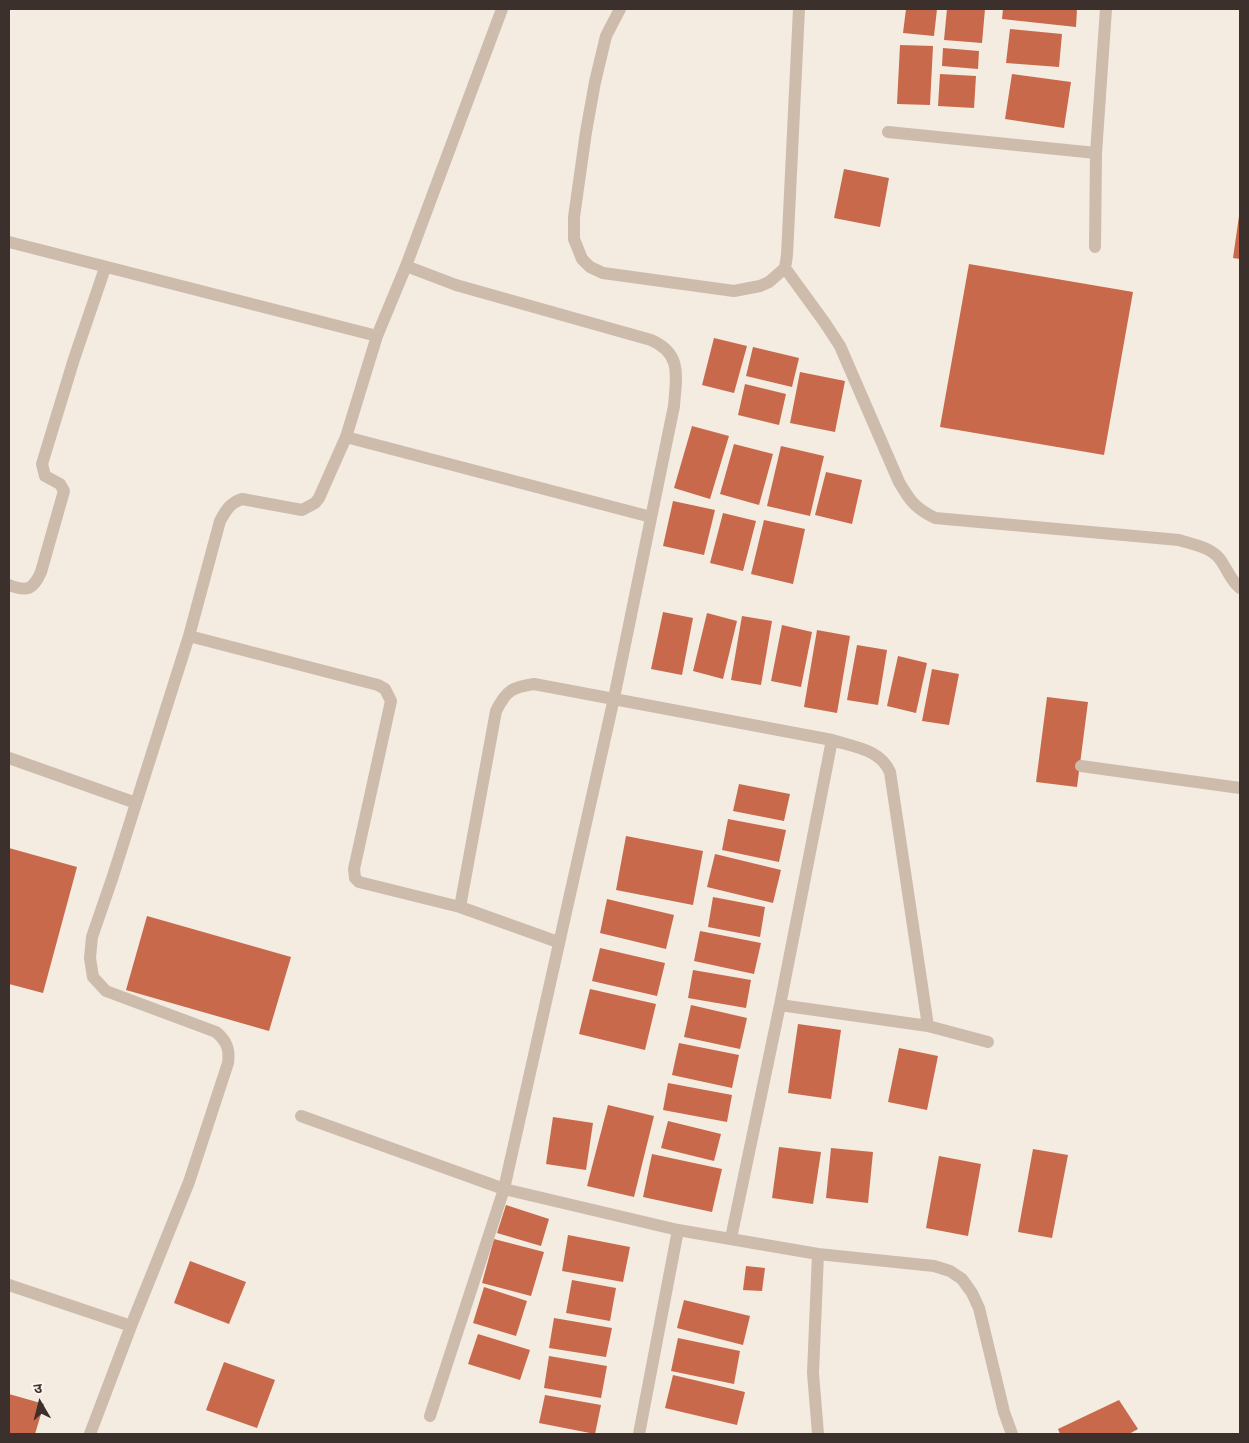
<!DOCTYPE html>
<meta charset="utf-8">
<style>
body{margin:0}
#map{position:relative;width:1249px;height:1443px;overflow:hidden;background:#f4ebe1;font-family:"Open Sans","Noto Sans Devanagari",sans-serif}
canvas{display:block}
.frame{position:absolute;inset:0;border:10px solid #3b302b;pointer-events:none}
.north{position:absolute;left:15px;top:1378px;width:50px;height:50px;-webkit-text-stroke:4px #fbf5ee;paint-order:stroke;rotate:352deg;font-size:14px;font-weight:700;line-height:20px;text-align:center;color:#3b302b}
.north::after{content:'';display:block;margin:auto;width:18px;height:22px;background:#3b302b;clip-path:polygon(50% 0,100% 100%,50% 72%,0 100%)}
</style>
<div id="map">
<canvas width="1249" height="1443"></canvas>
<div class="frame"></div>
<div class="north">उ</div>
</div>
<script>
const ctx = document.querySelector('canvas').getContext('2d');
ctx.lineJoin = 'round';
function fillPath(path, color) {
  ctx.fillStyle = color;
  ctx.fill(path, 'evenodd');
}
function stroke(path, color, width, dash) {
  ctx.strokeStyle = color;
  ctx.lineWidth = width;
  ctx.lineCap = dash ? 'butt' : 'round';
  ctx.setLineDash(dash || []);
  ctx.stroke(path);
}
fillPath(new Path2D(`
 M906,9H937L934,36L903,33Z
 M947,9H985L982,43L944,40Z
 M1003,9H1077L1076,27L1002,19Z
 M1010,29L1062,34L1059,67L1006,63Z
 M900,45L933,46L930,105L897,104Z
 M943,48L979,51L978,69L942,66Z
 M940,74L976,76L974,108L938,106Z
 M1012,74L1071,82L1064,128L1005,119Z
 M844,169L889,178L880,227L834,218Z
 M1239,216H1240V259L1233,258Z
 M969,264L1133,292L1104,455L940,427Z
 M714,338L747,346L734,393L702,385Z
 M753,347L799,358L792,387L746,376Z
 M800,372L845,381L835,432L790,423Z
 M745,384L786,394L779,425L738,415Z
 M692,426L729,436L710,499L674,488Z
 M734,444L773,454L759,505L720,494Z
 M781,446L824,456L810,516L767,506Z
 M826,472L862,480L852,524L815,515Z
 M673,501L715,510L704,555L663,546Z
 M723,513L756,521L743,571L710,563Z
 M764,520L805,529L793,584L751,574Z
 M663,612L693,618L682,675L651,669Z
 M707,613L737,621L723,679L693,671Z
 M742,616L772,621L761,685L731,680Z
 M782,625L812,632L801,687L771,681Z
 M817,630L850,636L837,713L804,707Z
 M857,645L887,650L878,705L847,700Z
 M898,656L927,663L916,713L887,706Z
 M932,669L959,674L949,725L922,721Z
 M1047,697L1088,702L1077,787L1036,782Z
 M739,784L790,794L784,821L733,811Z
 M728,819L786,830L779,862L722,850Z
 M626,836L703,851L693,905L616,890Z
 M9,848L77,867L43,993L9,984Z
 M715,854L781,870L773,903L707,887Z
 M713,897L765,907L760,937L708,927Z
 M607,899L674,915L666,949L600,933Z
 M147,916L291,957L269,1031L126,990Z
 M700,931L761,943L754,974L694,961Z
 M600,948L665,963L657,996L592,981Z
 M693,970L751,980L746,1008L688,998Z
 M590,989L656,1004L645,1050L579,1034Z
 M691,1005L747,1018L740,1049L684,1037Z
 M798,1024L841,1030L831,1099L788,1093Z
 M679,1043L739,1055L732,1088L672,1075Z
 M899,1048L938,1056L927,1110L888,1102Z
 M668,1083L732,1095L727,1122L663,1110Z
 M608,1105L654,1116L634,1197L587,1186Z
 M553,1117L593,1123L586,1170L546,1164Z
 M668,1121L721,1134L714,1161L661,1148Z
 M779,1147L821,1152L813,1204L772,1198Z
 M831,1148L873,1152L868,1203L826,1198Z
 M1033,1149L1068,1155L1052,1238L1018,1232Z
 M652,1154L722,1169L712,1212L643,1197Z
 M939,1156L981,1164L968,1236L926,1228Z
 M506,1205L549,1219L541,1246L497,1233Z
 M568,1235L630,1247L623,1282L562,1271Z
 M494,1239L544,1252L531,1296L482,1283Z
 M190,1261L246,1282L229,1324L174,1303Z
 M746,1266L765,1268L762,1291L743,1290Z
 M572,1280L616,1288L610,1321L566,1313Z
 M484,1287L527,1301L516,1336L473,1323Z
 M684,1300L750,1316L743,1345L677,1328Z
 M554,1318L612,1328L606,1357L549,1348Z
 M478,1334L530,1350L520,1380L468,1364Z
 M678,1338L740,1351L734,1384L671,1371Z
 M549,1356L607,1366L601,1398L544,1388Z
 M224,1362L275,1380L257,1428L206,1410Z
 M673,1375L745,1392L737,1425L665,1408Z
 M9,1394L44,1404L35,1434H9Z
 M545,1395L601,1405L595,1434L539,1423Z
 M1119,1400L1138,1429L1129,1434H1060L1058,1429Z`), '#c8694b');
stroke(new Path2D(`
 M620,9L606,36L595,82L586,132L574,217V239L582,259L590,267L603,273L734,291L760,286L769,282L785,268L787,255L799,9
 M888,132L1096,153
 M9,242L377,336
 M1095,247L1096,153L1106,9
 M785,268L825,323L840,346L899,482C910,501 915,508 935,518L1179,540C1192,544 1210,547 1219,558C1227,568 1230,580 1240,588
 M346,437L651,517
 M9,585C27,592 33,590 41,572L64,491L60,484L45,476L42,464L74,359L105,268
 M189,636L378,685L385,689L391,701L354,869L355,878L359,882L460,907L558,942
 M9,758L136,803
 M1081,766L1240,788
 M460,907L496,711C506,691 512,687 534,684L832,740C854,747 880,749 890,772L928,1026
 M780,1005L928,1026L988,1042
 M301,1116L504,1189L678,1230L818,1254L934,1266L950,1271L962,1279L972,1293L979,1308L1004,1412L1012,1434
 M731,1238L780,1005L832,740
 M9,1285L131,1326
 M430,1416L504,1189L614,698L674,406C676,377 683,354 651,340L456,285L406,266L502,9
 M90,1434L131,1326L189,1182L228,1063C230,1050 227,1041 216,1032L106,991L93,977L90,958L92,937L113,876L189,636L220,521C226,510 230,503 242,499L302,510L315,503L319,498L346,437L377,336L406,266
 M639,1434L678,1230
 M818,1434L813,1373L818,1254`), '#cdbbac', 12);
</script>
